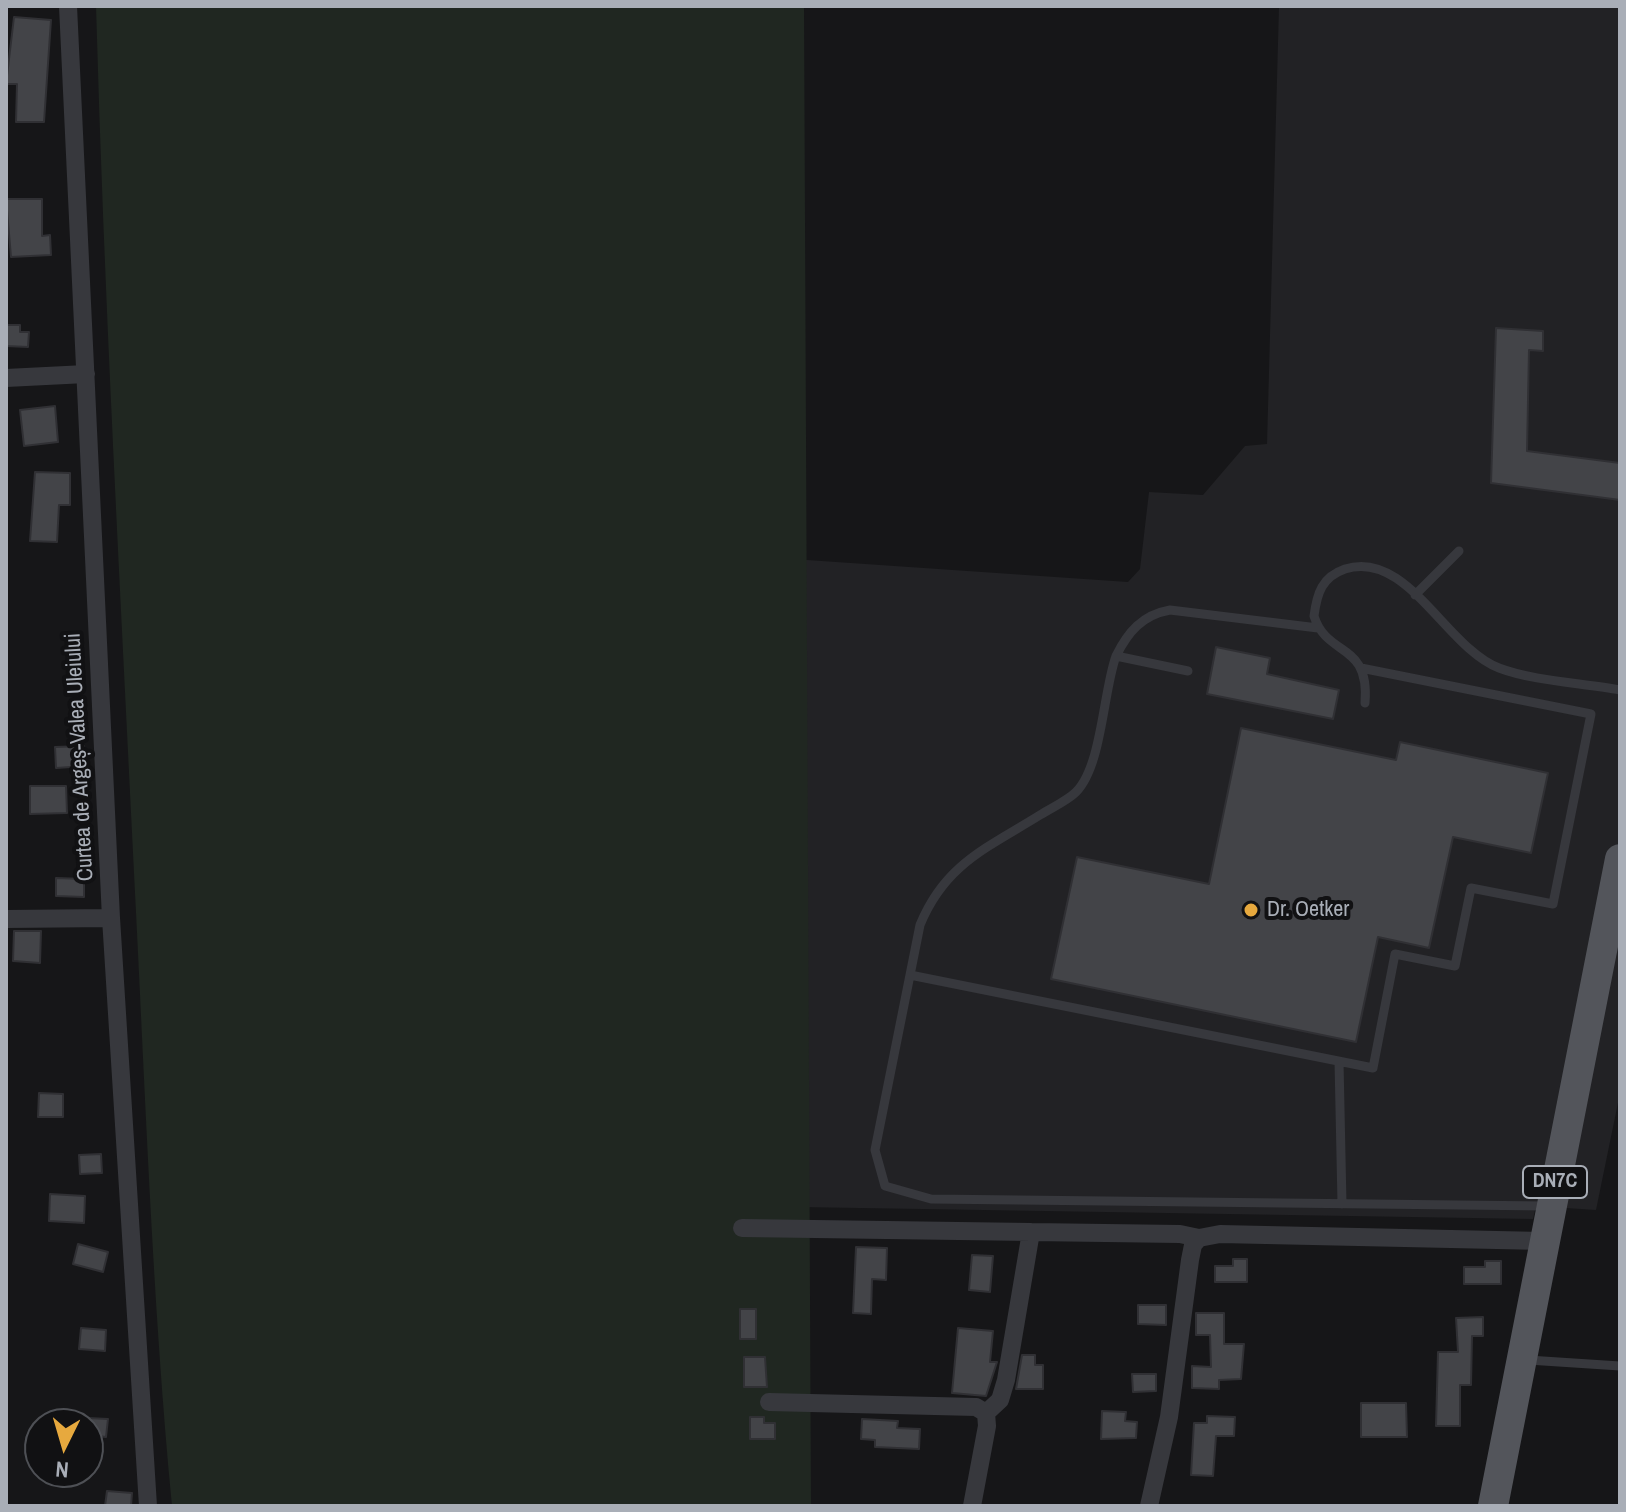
<!DOCTYPE html>
<meta charset="utf-8">
<style>
body{margin:0}
#map{position:relative;width:1626px;height:1512px;overflow:hidden;background:#161618;font-family:"Archivo Narrow",sans-serif}
canvas{display:block}
.frame{position:absolute;inset:0;border:8px solid #a9aeb7;pointer-events:none}
.north{position:absolute;left:24px;top:1408px;width:80px;height:80px;box-sizing:border-box;background:#111113;border:2px solid #4e5055;border-radius:50%;rotate:185deg;font-size:22px;font-weight:700;line-height:32px;text-align:center;color:#a9aeb7}
.north::after{content:'';display:block;margin:auto;width:28px;height:36px;background:#e7a93e;clip-path:polygon(50% 0,100% 100%,50% 72%,0 100%)}
</style>
<div id="map">
<canvas width="1626" height="1512"></canvas>
<div class="frame"></div>
<div class="north">N</div>
</div>
<script>
const ctx = document.querySelector('canvas').getContext('2d');
ctx.lineJoin = 'round';
function fillPath(path, color) {
  ctx.fillStyle = color;
  ctx.fill(path, 'evenodd');
}
function stroke(path, color, width, dash) {
  ctx.strokeStyle = color;
  ctx.lineWidth = width;
  ctx.lineCap = dash ? 'butt' : 'round';
  ctx.setLineDash(dash || []);
  ctx.stroke(path);
}
function write(font, color, halo, rows, align = 'center') {
  ctx.font = font + ' "Archivo Narrow",sans-serif';
  ctx.lineWidth = 8;
  ctx.setLineDash([]);
  ctx.textBaseline = 'middle';
  ctx.strokeStyle = halo;
  ctx.fillStyle = color;
  for (const [text, x, y, turn = 0] of rows) {
    ctx.save();
    ctx.translate(x, y);
    ctx.rotate((+turn || 0) * Math.PI / 180);
    ctx.textAlign = isNaN(turn) ? turn : align;
    if (halo) ctx.strokeText(text, 0, 0);
    ctx.fillText(text, 0, 0);
    ctx.restore();
  }
}
fillPath(new Path2D(`
 M1279,6H1620V1093L1596,1210L1536,1206L1533,1219L738,1206L705,553L1128,582L1140,569L1149,492L1203,495L1245,446L1267,444Z`), '#222225');
fillPath(new Path2D(`
 M96,6H804L811,1506H172C152,1296 145,1084 134,873C120,584 104,295 96,6Z`), '#202721');
const building = new Path2D(`
 M14,17L51,20L44,122H16L17,84H6Z
 M6,199H42V236L50,235L51,255L11,257Z
 M6,325H20V332H29L28,347L6,346Z
 M1496,328L1543,331V351L1529,350L1527,451L1620,463V500L1491,483Z
 M55,406L58,442L24,446L20,410Z
 M35,472L70,473V505H59L57,542L30,541Z
 M1216,647L1270,658L1267,674L1339,690L1333,719L1207,694Z
 M1241,728L1396,760L1400,742L1548,773L1531,853L1453,837L1429,948L1378,937L1356,1042L1051,979L1077,857L1209,884Z
 M84,746L86,766L56,768L55,747Z
 M30,786H66L67,813L30,814Z
 M56,878L84,879V897L56,896Z
 M14,931H41L40,963L13,961Z
 M39,1093L63,1094V1117H38Z
 M101,1154L102,1173L80,1174L79,1155Z
 M50,1194L85,1196L84,1223L49,1221Z
 M78,1244L108,1252L103,1272L73,1264Z
 M856,1247L887,1248L886,1280L872,1279L871,1314L853,1313Z
 M972,1255L993,1256L990,1292L969,1290Z
 M1233,1259H1247V1282H1215V1266H1233Z
 M1485,1261H1501V1284H1464V1267H1485Z
 M1138,1305H1166V1325L1138,1324Z
 M740,1309H756V1339H740Z
 M1196,1313H1224V1344H1244L1241,1379L1219,1380V1389L1192,1388V1366L1211,1367L1210,1335H1196Z
 M1483,1317V1336H1472L1471,1385H1460V1426H1436L1438,1352H1458L1456,1318Z
 M81,1328L106,1330L105,1351L79,1349Z
 M958,1328L993,1331L990,1362H997L986,1396L952,1393Z
 M1022,1355H1035V1365H1043V1389H1016Z
 M744,1357H765L767,1387H744Z
 M1132,1374H1156V1391L1133,1392Z
 M1361,1403H1406L1407,1437H1361Z
 M1102,1411L1126,1412L1125,1421L1137,1422L1136,1438L1101,1439Z
 M1207,1416L1235,1417L1234,1436H1216L1213,1476L1191,1475L1194,1423H1207Z
 M750,1417H764V1423H775V1439H750Z
 M88,1418L108,1419L106,1437L88,1435Z
 M862,1419L898,1421L897,1428L920,1429L919,1449L875,1447V1440L861,1439Z
 M107,1491L132,1493L131,1506H105Z`);
fillPath(building, '#434448');
stroke(building, '#303034', 2);
stroke(new Path2D(`
 M1415,595L1459,551
 M1116,656C1103,692 1102,766 1076,792C1067,801 1051,808 1040,815C987,848 945,864 920,925L875,1150L885,1186L931,1199L1547,1206
 M1188,671L1116,656C1128,632 1142,615 1170,610L1318,628
 M1365,703C1370,641 1327,658 1314,616C1317,593 1322,577 1345,569C1407,549 1446,648 1499,668C1533,681 1583,683 1620,690
 M910,975L1373,1068L1395,954L1455,966L1471,888L1553,904L1591,714L1361,668
 M1339,1061L1342,1204
 M1528,1360L1620,1366`), '#37383d', 9);
stroke(new Path2D(`
 M68,6L111,918L148,1506
 M6,378L86,374
 M6,919L111,918
 M742,1228L1031,1232
 M769,1402L976,1407L986,1413L987,1426L972,1506
 M986,1413L1000,1400L1006,1380L1031,1232L1180,1234L1199,1238
 M1149,1506L1169,1417L1190,1260L1193,1245L1199,1238L1220,1234L1543,1241`), '#37383d', 18);
stroke(new Path2D(`
 M1493,1506L1620,859`), '#53555b', 30);
for (const [x, y, r, color] of [
 [1251,910,8,"#e7a93e"]
]) {
  const dot = new Path2D();
  dot.arc(x, y, r, 0, 2 * Math.PI);
  ctx.fillStyle = color;
  ctx.fill(dot);
  stroke(dot, '#111113', 3);
}
for (const [x, y, w] of [
 [1555,1182,64]
]) {
  const box = new Path2D();
  box.roundRect(x - w / 2, y - 16, w, 32, 6);
  ctx.fillStyle = '#111113';
  ctx.fill(box);
  stroke(box, '#a9aeb7', 2);
}
write('bold 20px', '#a9aeb7', null, [
 ["DN7C",1555,1182]
]);
write('22px', '#a9aeb7', '#111113', [
 ["Curtea de Argeș-Valea Uleiului",80,757,-93]
]);
write('22px', '#a9aeb7', '#111113', [
 ["Dr. Oetker",1267,910]
], 'left');
</script>
